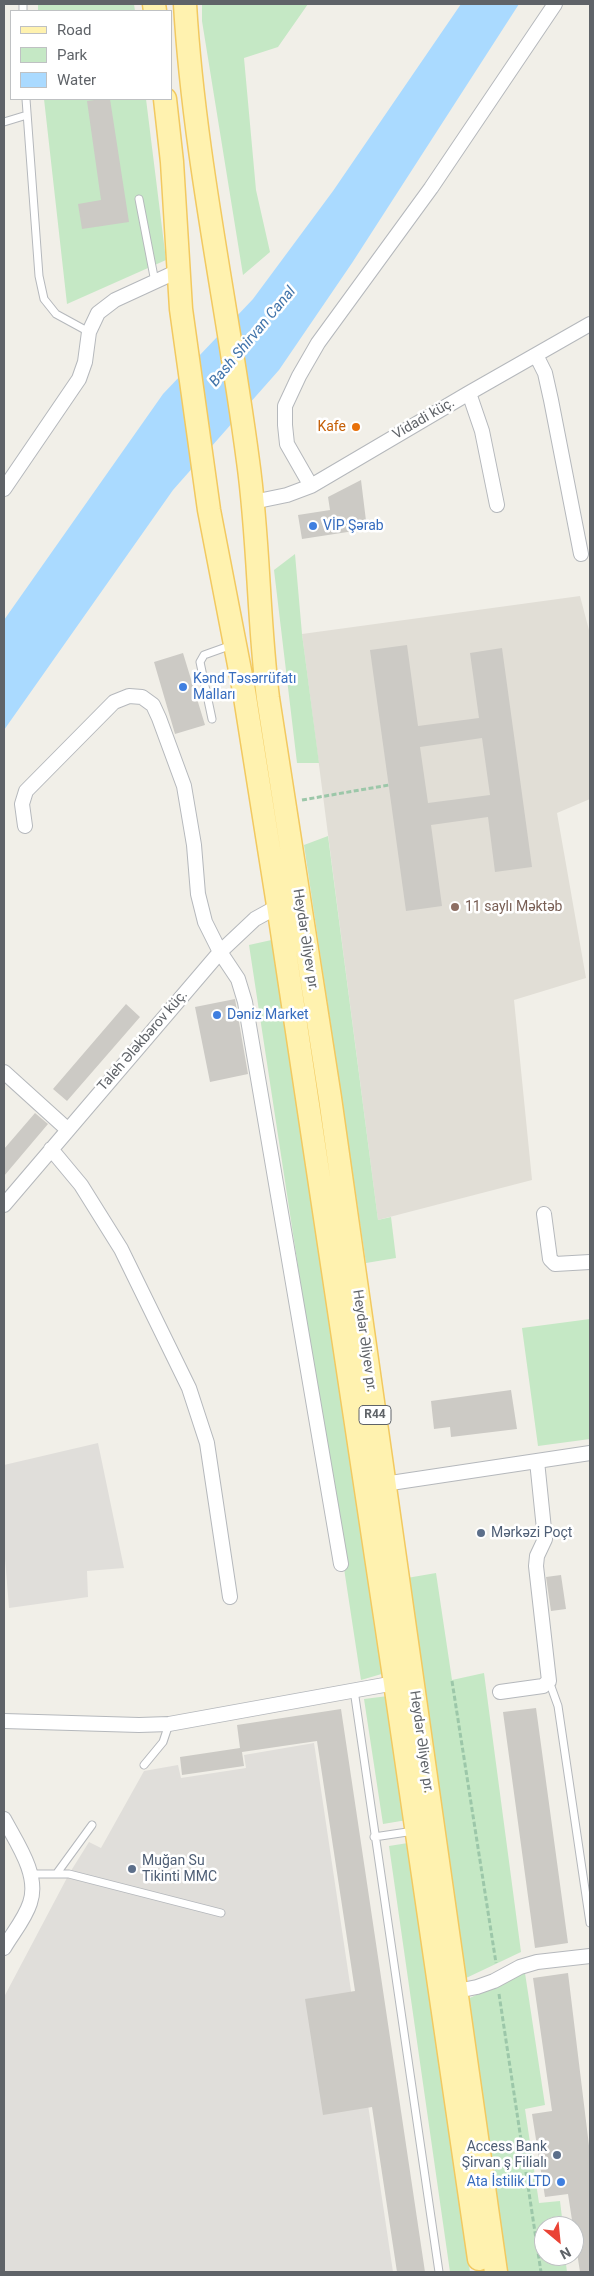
<!DOCTYPE html>
<meta charset="utf-8">
<style>
body{margin:0}
#map{position:relative;width:594px;height:2276px;overflow:hidden;background:#f1efe8;font-family:Roboto,sans-serif}
canvas{display:block}
.frame{position:absolute;inset:0;border:5px solid #5f6368;pointer-events:none}
.legend{position:absolute;left:10px;top:10px;width:162px;height:90px;box-sizing:border-box;background:#fff;border:1px solid #bfc1c3;margin:0;padding:6px 9px;list-style:none;font-size:15px;color:#5f6368}
.legend li{display:flex;align-items:center;gap:10px;height:25px}
.legend b{width:25px;border:1px solid #bfc1c3}
.north{position:absolute;left:534px;top:2216px;width:50px;height:50px;box-sizing:border-box;background:#fff;border:1px solid #bfc1c3;border-radius:50%;rotate:152deg;font-size:14px;font-weight:700;line-height:20px;text-align:center;color:#5f6368}
.north::after{content:'';display:block;margin:auto;width:18px;height:22px;background:#ea4335;clip-path:polygon(50% 0,100% 100%,50% 72%,0 100%)}
</style>
<div id="map">
<canvas width="594" height="2276"></canvas>
<div class="frame"></div>
<ul class="legend">
<li><b style="height:6px;background:#fff2af"></b>Road</li>
<li><b style="height:14px;background:#c5e8c5"></b>Park</li>
<li><b style="height:14px;background:#aadaff"></b>Water</li>
</ul>
<div class="north">N</div>
</div>
<script>
const ctx = document.querySelector('canvas').getContext('2d');
ctx.lineJoin = 'round';
function fillPath(path, color) {
  ctx.fillStyle = color;
  ctx.fill(path, 'evenodd');
}
function stroke(path, color, width, dash) {
  ctx.strokeStyle = color;
  ctx.lineWidth = width;
  ctx.lineCap = dash ? 'butt' : 'round';
  ctx.setLineDash(dash || []);
  ctx.stroke(path);
}
function write(font, color, halo, rows, align = 'center') {
  ctx.font = font + ' Roboto,sans-serif';
  ctx.lineWidth = 5;
  ctx.setLineDash([]);
  ctx.textBaseline = 'middle';
  ctx.strokeStyle = halo;
  ctx.fillStyle = color;
  for (const [text, x, y, turn = 0] of rows) {
    ctx.save();
    ctx.translate(x, y);
    ctx.rotate((+turn || 0) * Math.PI / 180);
    ctx.textAlign = isNaN(turn) ? turn : align;
    if (halo) ctx.strokeText(text, 0, 0);
    ctx.fillText(text, 0, 0);
    ctx.restore();
  }
}
fillPath(new Path2D(`
 M98,1443L124,1568L87,1571L88,1597L9,1608L4,1546V1465Z
 M314,1743L393,2272H4V1997L69,1874L89,1842L101,1848L144,1771L178,1765L181,1778L246,1768L244,1755Z`), '#e0deda');
fillPath(new Path2D(`
 M580,596L590,634V799L557,813L586,978L514,1000L532,1180L378,1220L302,634Z`), '#e1ded6');
fillPath(new Path2D(`
 M38,4H134L135,11H38Z
 M202,4H308L278,47L244,58L256,190L270,252L243,275L202,21Z
 M44,99H146L166,260L67,304Z
 M295,554L302,634L319,763H297L274,570Z
 M328,836L378,1220L391,1217L396,1258L366,1263L304,845Z
 M276,939L385,1673L361,1680L249,945Z
 M590,1319V1439L538,1446L522,1328Z
 M436,1573L452,1680L484,1673L521,1952L464,1979L407,1578Z
 M388,1696L407,1820L383,1824L364,1699Z
 M408,1843L470,2272H450L389,1846Z
 M525,1973L545,2105L525,2109L539,2203L560,2201L563,2226H544V2256H565L567,2272H508L465,2000Z`), '#c5e8c5');
fillPath(new Path2D(`
 M461,4H519L352,263L279,370L173,490L4,730V620L163,394L253,299L333,191Z`), '#aadaff');
fillPath(new Path2D(`
 M102,99H110L129,222L82,229L78,204L101,200L87,101Z
 M361,480L367,529L302,539L298,515L330,510L328,497Z
 M407,645L418,726L479,718L470,653L502,648L532,867L495,872L488,817L431,825L442,906L406,911L370,650ZM482,738L490,795L428,803L420,747Z
 M183,653L205,725L175,734L154,662Z
 M235,999L248,1074L210,1082L195,1007Z
 M126,1004L140,1017L67,1101L53,1089Z
 M35,1113L48,1124L4,1176V1149Z
 M511,1390L517,1429L451,1437L450,1427L434,1429L431,1401Z
 M561,1575L566,1609L551,1611L546,1577Z
 M536,1708L568,1943L535,1948L503,1712Z
 M341,1709L425,2272H397L372,2107L323,2115L305,1999L355,1991L317,1741L242,1752L244,1766L182,1775L180,1757L240,1748L237,1725Z
 M568,1973L590,2154V2272H580L568,2194L545,2197L532,2114L552,2111L533,1978Z`), '#cccac5');
const service = new Path2D(`
 M23,4V11
 M26,99L39,276L44,299L56,314L89,332
 M4,122L27,115
 M139,199L155,282
 M212,719L200,662L204,655L232,645
 M549,1681L558,1706L590,1923
 M354,1690L439,2272
 M144,1765L163,1742L169,1724
 M374,1837L414,1831
 M57,1873L92,1825
 M30,1874H69L221,1913`);
const minor = new Path2D(`
 M536,355L545,373L551,400L581,554
 M469,393L482,431L497,505
 M311,486L287,444L285,425V406L299,376L318,343L431,188L555,4
 M4,489L79,379L85,362L89,332L98,313L115,300L178,271
 M253,502L287,495L311,486L469,393L590,324
 M25,826L22,804L26,791L114,702L129,696L142,697L153,705L159,718L184,786L194,845L198,894L205,922L220,952L238,979L245,1002L341,1564
 M4,1072L67,1129
 M51,1149L81,1185L121,1249L189,1388L207,1443L230,1597
 M4,1205L220,952L255,919L284,903
 M544,1214L550,1259L555,1264L590,1262
 M384,1484L590,1453
 M500,1692L543,1686L549,1681L536,1566L537,1556L545,1539L537,1461
 M4,1721L139,1725L169,1724L395,1683
 M4,1819C16,1842 40,1875 30,1903C25,1919 12,1934 4,1948
 M457,1991L477,1987L494,1981L520,1967L537,1962L590,1956`);
const primary = new Path2D(`
 M154,4L155,11
 M185,4C194,157 228,308 248,461C259,539 258,619 268,698L330,1098L496,2272
 M165,99L172,162L181,309L209,510L244,691L278,905L395,1683L479,2259`);
stroke(service, '#b5b8bc', 9);
stroke(minor, '#b5b8bc', 16);
stroke(primary, '#f2c960', 25);
stroke(new Path2D(`
 M302,800L389,785
 M452,1681L496,1963
 M499,1994L541,2272`), '#9cc7a9', 3, [5, 2.5]);
stroke(service, '#fff', 7);
stroke(minor, '#fff', 14);
stroke(primary, '#fff2af', 22);
for (const [x, y, r, color] of [
 [356,427,5,"#e8710a"],
 [313,526,5,"#3f7fe0"],
 [183,687,5,"#3f7fe0"],
 [455,907,5,"#8d6e63"],
 [217,1015,5,"#3f7fe0"],
 [481,1533,5,"#5c6f8a"],
 [132,1869,5,"#5c6f8a"],
 [557,2155,5,"#5c6f8a"],
 [561,2182,5,"#3f7fe0"]
]) {
  const dot = new Path2D();
  dot.arc(x, y, r, 0, 2 * Math.PI);
  ctx.fillStyle = color;
  ctx.fill(dot);
  stroke(dot, '#fff', 2);
}
for (const [x, y, w] of [
 [375,1415,32]
]) {
  const box = new Path2D();
  box.roundRect(x - w / 2, y - 9.5, w, 19, 4);
  ctx.fillStyle = '#fff';
  ctx.fill(box);
  stroke(box, '#5f6368', 1);
}
write('bold 12px', '#5f6368', null, [
 ["R44",375,1415]
]);
write('14px', '#5f6368', '#fff', [
 ["Vidadi küç.",424,419,-30],
 ["Heydər Əliyev pr.",305,940,81],
 ["Taleh Ələkbərov küç.",143,1041,-49],
 ["Heydər Əliyev pr.",364,1341,82],
 ["Heydər Əliyev pr.",421,1742,82]
]);
write('14px', '#c56008', '#fff', [
 ["Kafe",346,427]
], 'right');
write('14px', '#366cbe', '#fff', [
 ["VİP Şərab",323,526],
 ["Kənd Təsərrüfatı",193,679],
 ["Malları",193,695],
 ["Dəniz Market",227,1015],
 ["Ata İstilik LTD",551,2182,"right"]
], 'left');
write('14px', '#785e54', '#fff', [
 ["11 saylı Məktəb",465,907]
], 'left');
write('14px', '#4e5e75', '#fff', [
 ["Mərkəzi Poçt",491,1533],
 ["Muğan Su",142,1861],
 ["Tikinti MMC",142,1877],
 ["Access Bank",547,2147,"right"],
 ["Şirvan ş Filialı",547,2163,"right"]
], 'left');
write('italic 15px', '#4174aa', '#fff', [
 ["Bash Shirvan Canal",253,337,-50]
]);
</script>
